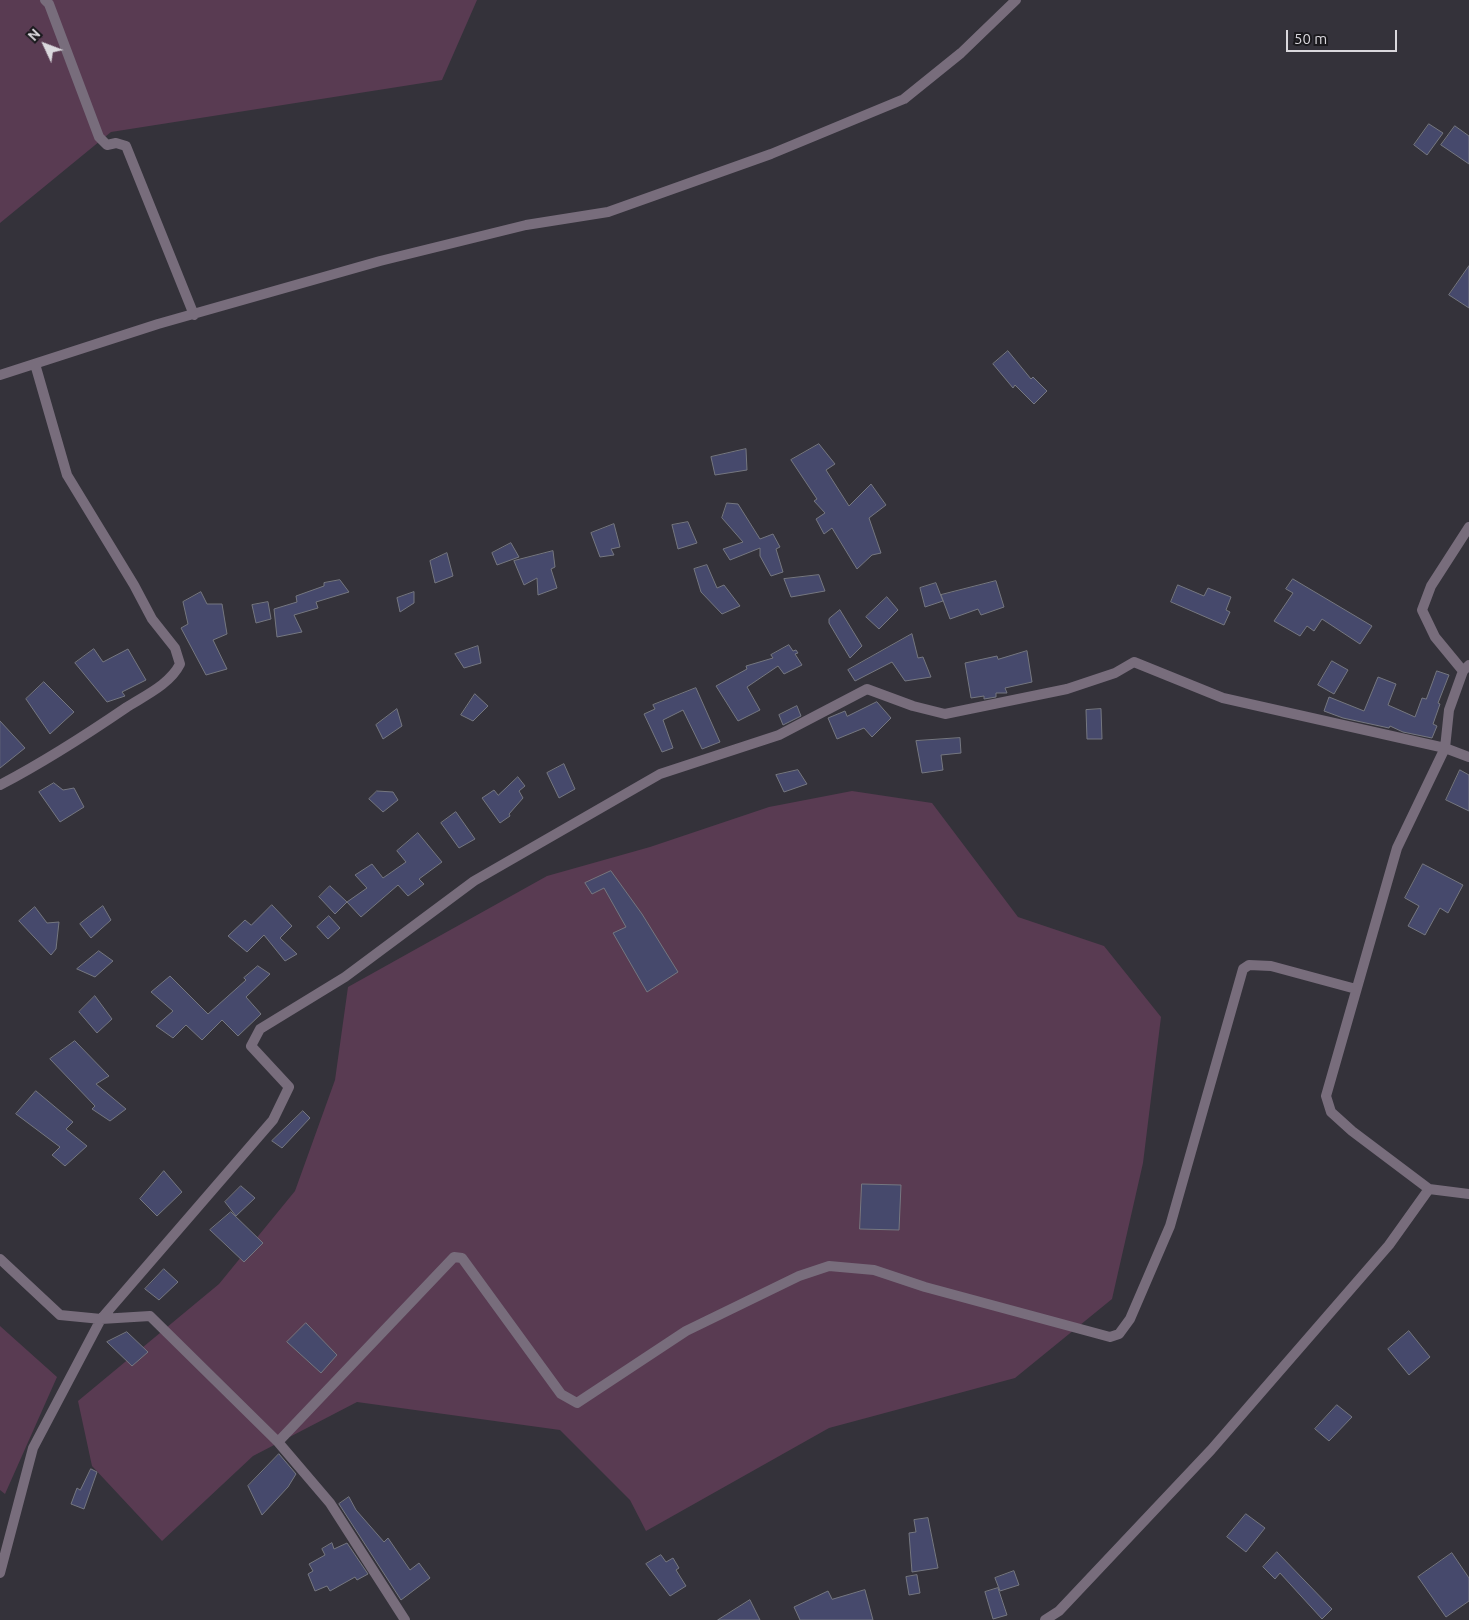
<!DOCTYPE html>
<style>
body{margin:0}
#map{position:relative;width:1469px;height:1620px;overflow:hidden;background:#34323a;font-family:Ubuntu,sans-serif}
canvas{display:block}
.north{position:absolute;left:20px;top:20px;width:50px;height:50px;-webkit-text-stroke:4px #1b1a1e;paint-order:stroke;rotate:313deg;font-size:14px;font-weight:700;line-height:20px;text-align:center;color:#dad8dd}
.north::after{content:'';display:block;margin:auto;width:18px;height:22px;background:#dad8dd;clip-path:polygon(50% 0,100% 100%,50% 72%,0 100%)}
.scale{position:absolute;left:1286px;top:30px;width:111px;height:22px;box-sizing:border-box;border:2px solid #dad8dd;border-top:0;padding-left:6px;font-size:15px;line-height:18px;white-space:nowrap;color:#dad8dd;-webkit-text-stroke:4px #1b1a1e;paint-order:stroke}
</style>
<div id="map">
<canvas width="1469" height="1620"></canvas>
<div class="north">N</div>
<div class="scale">50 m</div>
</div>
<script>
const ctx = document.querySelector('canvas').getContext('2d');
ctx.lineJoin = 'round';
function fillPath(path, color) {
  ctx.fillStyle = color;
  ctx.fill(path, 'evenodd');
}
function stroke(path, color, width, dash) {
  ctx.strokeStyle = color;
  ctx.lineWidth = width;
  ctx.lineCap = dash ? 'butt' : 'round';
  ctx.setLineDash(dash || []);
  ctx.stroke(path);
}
fillPath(new Path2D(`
 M0,0H477L442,80L111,132L0,223Z
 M852,791L932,803L1018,917L1104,946L1161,1017L1143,1163L1112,1299L1015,1378L829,1428L646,1531L630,1500L560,1430L357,1402L253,1456L162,1541L92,1466L78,1401L219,1284L295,1191L335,1080L348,987L547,876L650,847L769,807Z
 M0,1326L57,1377L5,1494L0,1490Z`), '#593b52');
const building = new Path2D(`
 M1429,124L1443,133L1427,155L1414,145Z
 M1455,126L1469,136V164L1441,145Z
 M1469,266V308L1449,295Z
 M1008,351L1031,379L1033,377L1047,391L1034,404L1015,385L1013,388L993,364Z
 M819,444L835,464L826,470L849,506L871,484L886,505L869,518L881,553L872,555L857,569L832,528L824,534L816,519L825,513L814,501L817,499L791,460Z
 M746,449L747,470L715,475L711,457Z
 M727,503L738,504L760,539L773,534L780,547L776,549L783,572L771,576L760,556V548L730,560L723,549L743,542L722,518Z
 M688,522L697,543L678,549L672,525Z
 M614,524L620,547L611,549L614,555L600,557L591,533Z
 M511,543L519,557L497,565L492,553Z
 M553,551L555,567L551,569L557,588L538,595L537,578L524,585L514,561Z
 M447,553L453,576L435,583L430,561Z
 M707,565L717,588L724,585L740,606L722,614L701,592L694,569Z
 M819,575L825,591L791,597L784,579Z
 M1293,579L1372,626L1360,644L1322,619L1314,631L1307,626L1300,636L1274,621L1293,593L1286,589Z
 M340,580L349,592L316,602L318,608L294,615L302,632L277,637L274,609L297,602L296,596L324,586V583Z
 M996,581L1004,607L981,615L978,609L950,619L941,595Z
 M936,583L943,601L925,607L920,588Z
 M1178,585L1204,596L1208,588L1231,597L1226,610L1230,612L1224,625L1171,602Z
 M201,592L207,604H222L227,634L213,640L227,669L206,675L181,628L188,624L183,602Z
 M414,592V603L400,612L397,598Z
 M887,597L898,610L879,629L866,617Z
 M268,602L271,619L256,623L252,605Z
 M840,610L862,646L850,658L829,623V619Z
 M912,634L918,658L923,657L931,677L905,681L892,662L855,681L848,670Z
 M789,645L793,651L796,650L798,653L795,654L802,665L784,674L778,666L747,687L760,710L738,721L716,686L747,669L746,666L773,658L771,655Z
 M478,646L481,663L464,668L455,654Z
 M94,649L103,662L128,649L146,680L122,692L125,696L107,702L75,663Z
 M1027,651L1032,682L1005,688L1007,693H996V697L984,699V696L971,698L965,663L997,656L998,659Z
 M1332,661L1348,670L1334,694L1318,685Z
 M1437,671L1449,675L1438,703L1440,704L1433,724L1437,726L1432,738L1403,732L1390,726L1389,728L1343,718L1324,711L1329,697L1364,711L1378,677L1396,684L1388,705L1415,717L1422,698L1426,699Z
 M44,682L74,712L50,734L26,699Z
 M696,688L720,742L702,749L683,710L663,720L673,748L662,752L644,714L655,709L653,705Z
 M475,694L488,706L473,721L461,715Z
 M877,702L891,718L872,737L864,728L837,739L828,718L845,711L847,716Z
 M797,706L801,716L783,725L779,715Z
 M397,709L402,726L383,739L376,725Z
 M1101,709L1102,739H1087L1086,710Z
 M0,721L25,748L0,768Z
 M960,738L961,753L941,755L943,770L922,773L916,741Z
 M564,764L575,789L559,798L547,773Z
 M798,770L807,784L784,792L776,775Z
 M1460,770L1469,775V811L1446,800Z
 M518,777L525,786L519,791L523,798L509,814L510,816L500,823L482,798L494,790L498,795Z
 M54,783L63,790L74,788L84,807L60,822L39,792Z
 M377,791L393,792L398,800L383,812L369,799Z
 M456,812L475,839L459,848L441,823Z
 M418,833L442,862L419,879L424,884L408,896L398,885L361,917L347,902L367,888L355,875L372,864L383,878L406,862L397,851Z
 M1423,864L1463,885L1448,913L1440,908L1425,935L1408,926L1419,906L1405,898Z
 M611,871L642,914L678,972L647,992L613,933L626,927L604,888L592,894L585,883Z
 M330,886L347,902L335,914L319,897Z
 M272,905L292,926L280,938L297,954L285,961L264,935L247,952L228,936L245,920L251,925Z
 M103,906L111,920L91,938L80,924Z
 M35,907L47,923L59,922L56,949L51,955L19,921Z
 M329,916L340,928L328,939L317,927Z
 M99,951L113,961L95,977L77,969Z
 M258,966L270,974L246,997L261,1014L238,1036L222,1020L202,1040L186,1025L173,1038L156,1026L173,1011L151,992L170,976L208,1014L246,980L244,978Z
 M95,996L112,1019L97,1033L79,1012Z
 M75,1041L109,1076L96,1084L126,1109L110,1121L92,1109L95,1106L50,1059Z
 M36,1091L73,1122L66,1129L87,1146L65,1166L52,1155L60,1147L16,1114Z
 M303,1111L310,1118L282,1148L272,1141Z
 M164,1171L182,1192L157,1216L140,1199Z
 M862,1184L901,1185L899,1230L860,1229Z
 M241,1186L255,1198L236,1216L225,1202Z
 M231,1212L263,1243L244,1262L210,1230Z
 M164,1269L178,1282L159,1300L145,1289Z
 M306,1323L337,1355L321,1373L287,1342Z
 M1409,1331L1430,1357L1409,1375L1388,1349Z
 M127,1332L148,1352L132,1366L107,1342Z
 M1337,1405L1352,1417L1329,1441L1315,1429Z
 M279,1454L296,1474L288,1487L262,1515L248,1486Z
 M91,1469L97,1472L84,1509L71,1504L77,1488L80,1490Z
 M349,1497L356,1510L384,1542L388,1538L410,1570L419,1563L430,1578L401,1600L339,1504Z
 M1246,1514L1265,1528L1246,1552L1227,1537Z
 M928,1518L938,1568L912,1572L909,1533L916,1532L914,1520Z
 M332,1543L334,1549L347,1543L368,1574L357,1580L355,1577L330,1591L327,1586L315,1591L308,1574L313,1571L309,1564L325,1555L322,1549Z
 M1277,1552L1332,1609L1322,1619L1280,1573L1275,1579L1263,1567Z
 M1452,1553L1469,1578V1601L1446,1617L1418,1577Z
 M661,1555L666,1562L673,1558L679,1568L676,1570L686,1586L670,1596L646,1564Z
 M1014,1571L1019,1585L1000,1591L995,1578Z
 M917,1575L920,1593L909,1595L906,1577Z
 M998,1588L1007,1615L993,1619L985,1592Z
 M865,1590L873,1620H800L794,1607L828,1591L832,1599Z
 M750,1600L760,1620H718Z`);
fillPath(building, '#46496c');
stroke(building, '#757780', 1);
stroke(new Path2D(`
 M45,0L49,4L99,137L107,145L116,143L126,146L194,315
 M0,375L158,324L380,261L526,225L608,212L771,154L904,99L961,53L1016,0
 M1463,671L1435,637L1422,610L1431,586L1469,527
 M0,785C44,762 86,735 127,707C146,695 170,684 180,664L175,648L152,619L134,585L67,475L35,364
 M1429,1189L1469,1194
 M0,1259L60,1315L101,1319L150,1316L278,1442L330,1503L405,1620
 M278,1442L454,1257L462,1258L561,1394L577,1403L686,1331L799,1276L829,1266L874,1270L925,1287L1110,1337L1119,1334L1130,1319L1170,1226L1243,969L1249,965L1271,966L1356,989
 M0,1573L33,1448L101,1319L273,1120L289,1087L251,1046L260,1029L345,977L474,881L660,774L779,735L867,689L913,706L945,714L1067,689L1115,673L1134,662L1223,698L1445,748L1469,757
 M1045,1620L1059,1611L1211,1450L1389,1245L1429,1189L1352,1131L1331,1112L1326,1096L1397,848L1445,748L1449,710L1463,671L1469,665`), '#786d7c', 10);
</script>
